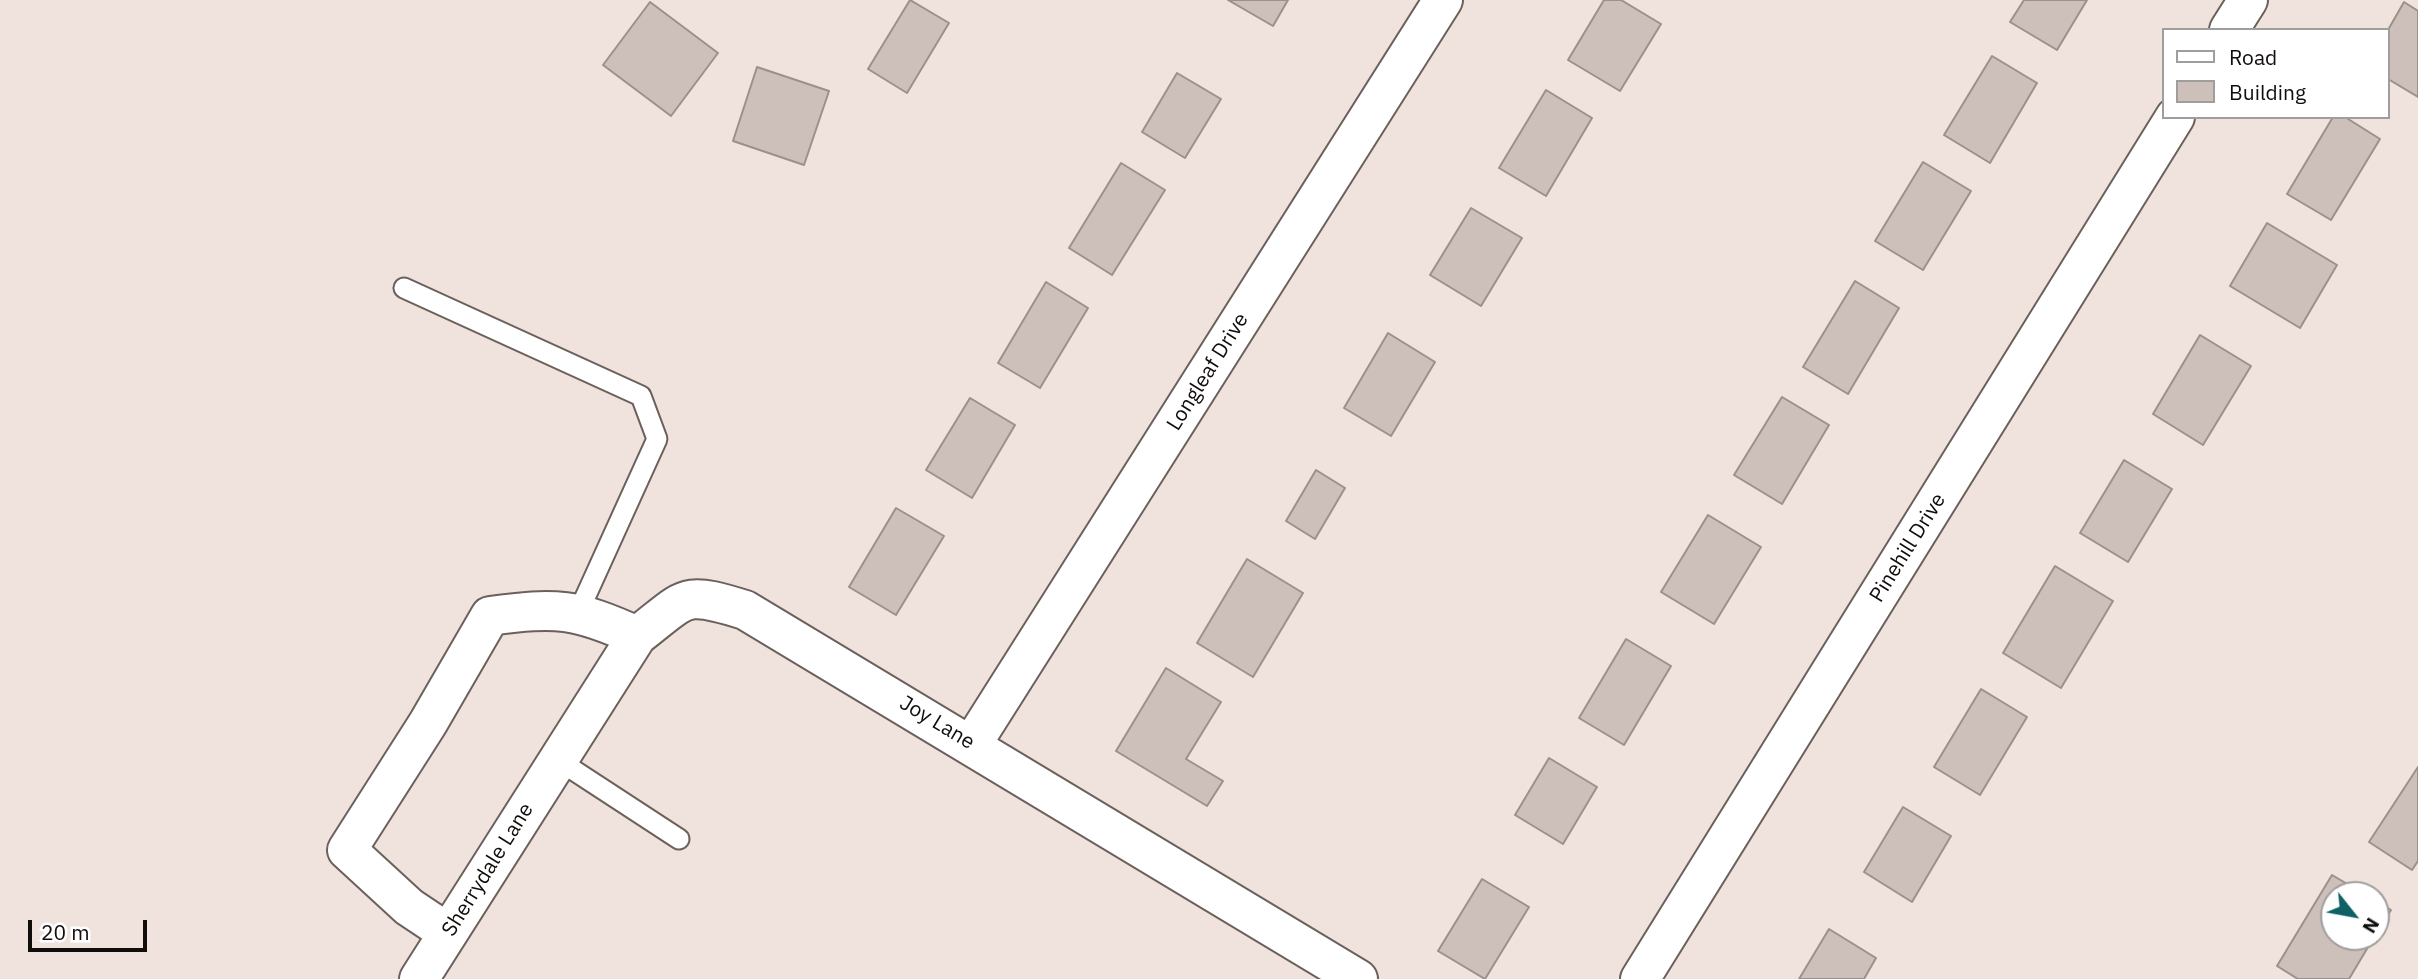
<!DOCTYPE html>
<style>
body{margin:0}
#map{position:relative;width:2418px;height:979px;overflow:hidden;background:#f0e3de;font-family:"IBM Plex Sans",sans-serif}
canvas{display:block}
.legend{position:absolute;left:2162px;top:28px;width:228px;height:91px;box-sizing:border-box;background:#fff;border:2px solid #a09e9d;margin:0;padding:9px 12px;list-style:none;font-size:21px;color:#110d0b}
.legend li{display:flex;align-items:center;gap:14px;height:35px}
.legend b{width:35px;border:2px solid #a09e9d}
.north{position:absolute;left:2320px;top:881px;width:70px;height:70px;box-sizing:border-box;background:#fff;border:2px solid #a09e9d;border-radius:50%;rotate:121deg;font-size:19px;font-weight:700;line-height:28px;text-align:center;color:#110d0b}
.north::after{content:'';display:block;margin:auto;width:24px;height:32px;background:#106166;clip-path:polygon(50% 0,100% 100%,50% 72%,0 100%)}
.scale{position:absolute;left:28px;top:920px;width:119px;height:32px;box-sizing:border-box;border:4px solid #110d0b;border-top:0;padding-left:9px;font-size:21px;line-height:24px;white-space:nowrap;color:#110d0b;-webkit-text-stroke:5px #fff;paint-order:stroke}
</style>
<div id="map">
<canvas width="2418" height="979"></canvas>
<ul class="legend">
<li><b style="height:9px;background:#fff"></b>Road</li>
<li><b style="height:19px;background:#cdc0bb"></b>Building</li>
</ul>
<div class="north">N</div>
<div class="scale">20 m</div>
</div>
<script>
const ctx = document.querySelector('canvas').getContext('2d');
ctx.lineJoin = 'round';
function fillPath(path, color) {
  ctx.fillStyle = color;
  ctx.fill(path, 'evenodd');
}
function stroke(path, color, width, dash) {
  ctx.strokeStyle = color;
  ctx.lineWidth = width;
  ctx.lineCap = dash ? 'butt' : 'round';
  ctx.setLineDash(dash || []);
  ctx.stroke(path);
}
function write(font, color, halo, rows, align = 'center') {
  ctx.font = font + ' "IBM Plex Sans",sans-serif';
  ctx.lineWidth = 7;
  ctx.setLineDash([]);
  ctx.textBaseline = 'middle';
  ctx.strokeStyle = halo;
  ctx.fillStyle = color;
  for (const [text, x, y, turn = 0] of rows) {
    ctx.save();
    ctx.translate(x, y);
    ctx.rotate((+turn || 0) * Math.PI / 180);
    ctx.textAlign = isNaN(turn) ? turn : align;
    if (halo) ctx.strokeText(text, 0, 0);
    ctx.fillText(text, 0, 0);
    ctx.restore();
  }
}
const building = new Path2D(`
 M910,0L949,23L907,93L868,69Z
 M1228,0H1288L1273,26Z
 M1604,0H1621L1661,24L1620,91L1568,60Z
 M2024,0H2087L2057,50L2010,22Z
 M650,2L718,53L671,116L603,65Z
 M2404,2L2418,11V97L2388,79V30Z
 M1992,56L2037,83L1990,163L1944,135Z
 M757,67L829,91L804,165L733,141Z
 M1177,73L1221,99L1185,158L1142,132Z
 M1546,90L1592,118L1546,196L1499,168Z
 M2333,117H2345L2380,139L2331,220L2287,194Z
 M1923,162L1971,191L1923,270L1875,241Z
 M1121,163L1165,190L1112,275L1069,248Z
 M1471,208L1522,238L1481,306L1430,275Z
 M2267,223L2337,265L2300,328L2230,286Z
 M1855,281L1899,308L1848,394L1803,367Z
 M1046,282L1088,308L1040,388L998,363Z
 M1388,333L1435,362L1391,436L1344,408Z
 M2200,335L2251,366L2203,445L2153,414Z
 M1782,397L1829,425L1782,504L1734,475Z
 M970,398L1015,425L972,498L926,470Z
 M2124,460L2172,489L2128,562L2080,533Z
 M1316,470L1345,488L1315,539L1286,521Z
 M896,508L944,536L896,615L849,587Z
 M1708,515L1761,547L1714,624L1661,592Z
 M1247,559L1303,593L1253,677L1197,643Z
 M2055,566L2113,601L2061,688L2003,653Z
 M1626,639L1671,666L1624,745L1579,718Z
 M1166,668L1221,702L1186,759L1223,781L1207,806L1116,751Z
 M1981,689L2027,717L1980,795L1934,767Z
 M1549,758L1597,787L1563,844L1515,815Z
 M2418,767V861L2412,870L2369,842Z
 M1903,807L1951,836L1912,902L1864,872Z
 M2332,875L2366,895H2334V937H2374L2349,979H2298L2277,966Z
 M1482,879L1529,907L1485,979L1438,951Z
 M2376,901L2391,910L2376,934Z
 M1829,929L1876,958L1864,979H1799Z`);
fillPath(building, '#cdc0bb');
stroke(building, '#9c908b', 2);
const service = new Path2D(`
 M404,288L641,396L657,439L578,613
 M558,760L679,839`);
const minor = new Path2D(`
 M2229,30L2248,0
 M972,744L1443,0
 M448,933L409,907L347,850L428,723L490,616C557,607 575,608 637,636
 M419,979L637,636C688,597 681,590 745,610L1358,979
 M1640,979L2175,117`);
stroke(service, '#6b605b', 23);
stroke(minor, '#6b605b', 42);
stroke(service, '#fff', 19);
stroke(minor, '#fff', 38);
write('21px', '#110d0b', '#fff', [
 ["Longleaf Drive",1208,372,-58],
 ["Pinehill Drive",1908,548,-58],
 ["Joy Lane",937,723,31],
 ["Sherrydale Lane",488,870,-58]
]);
</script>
